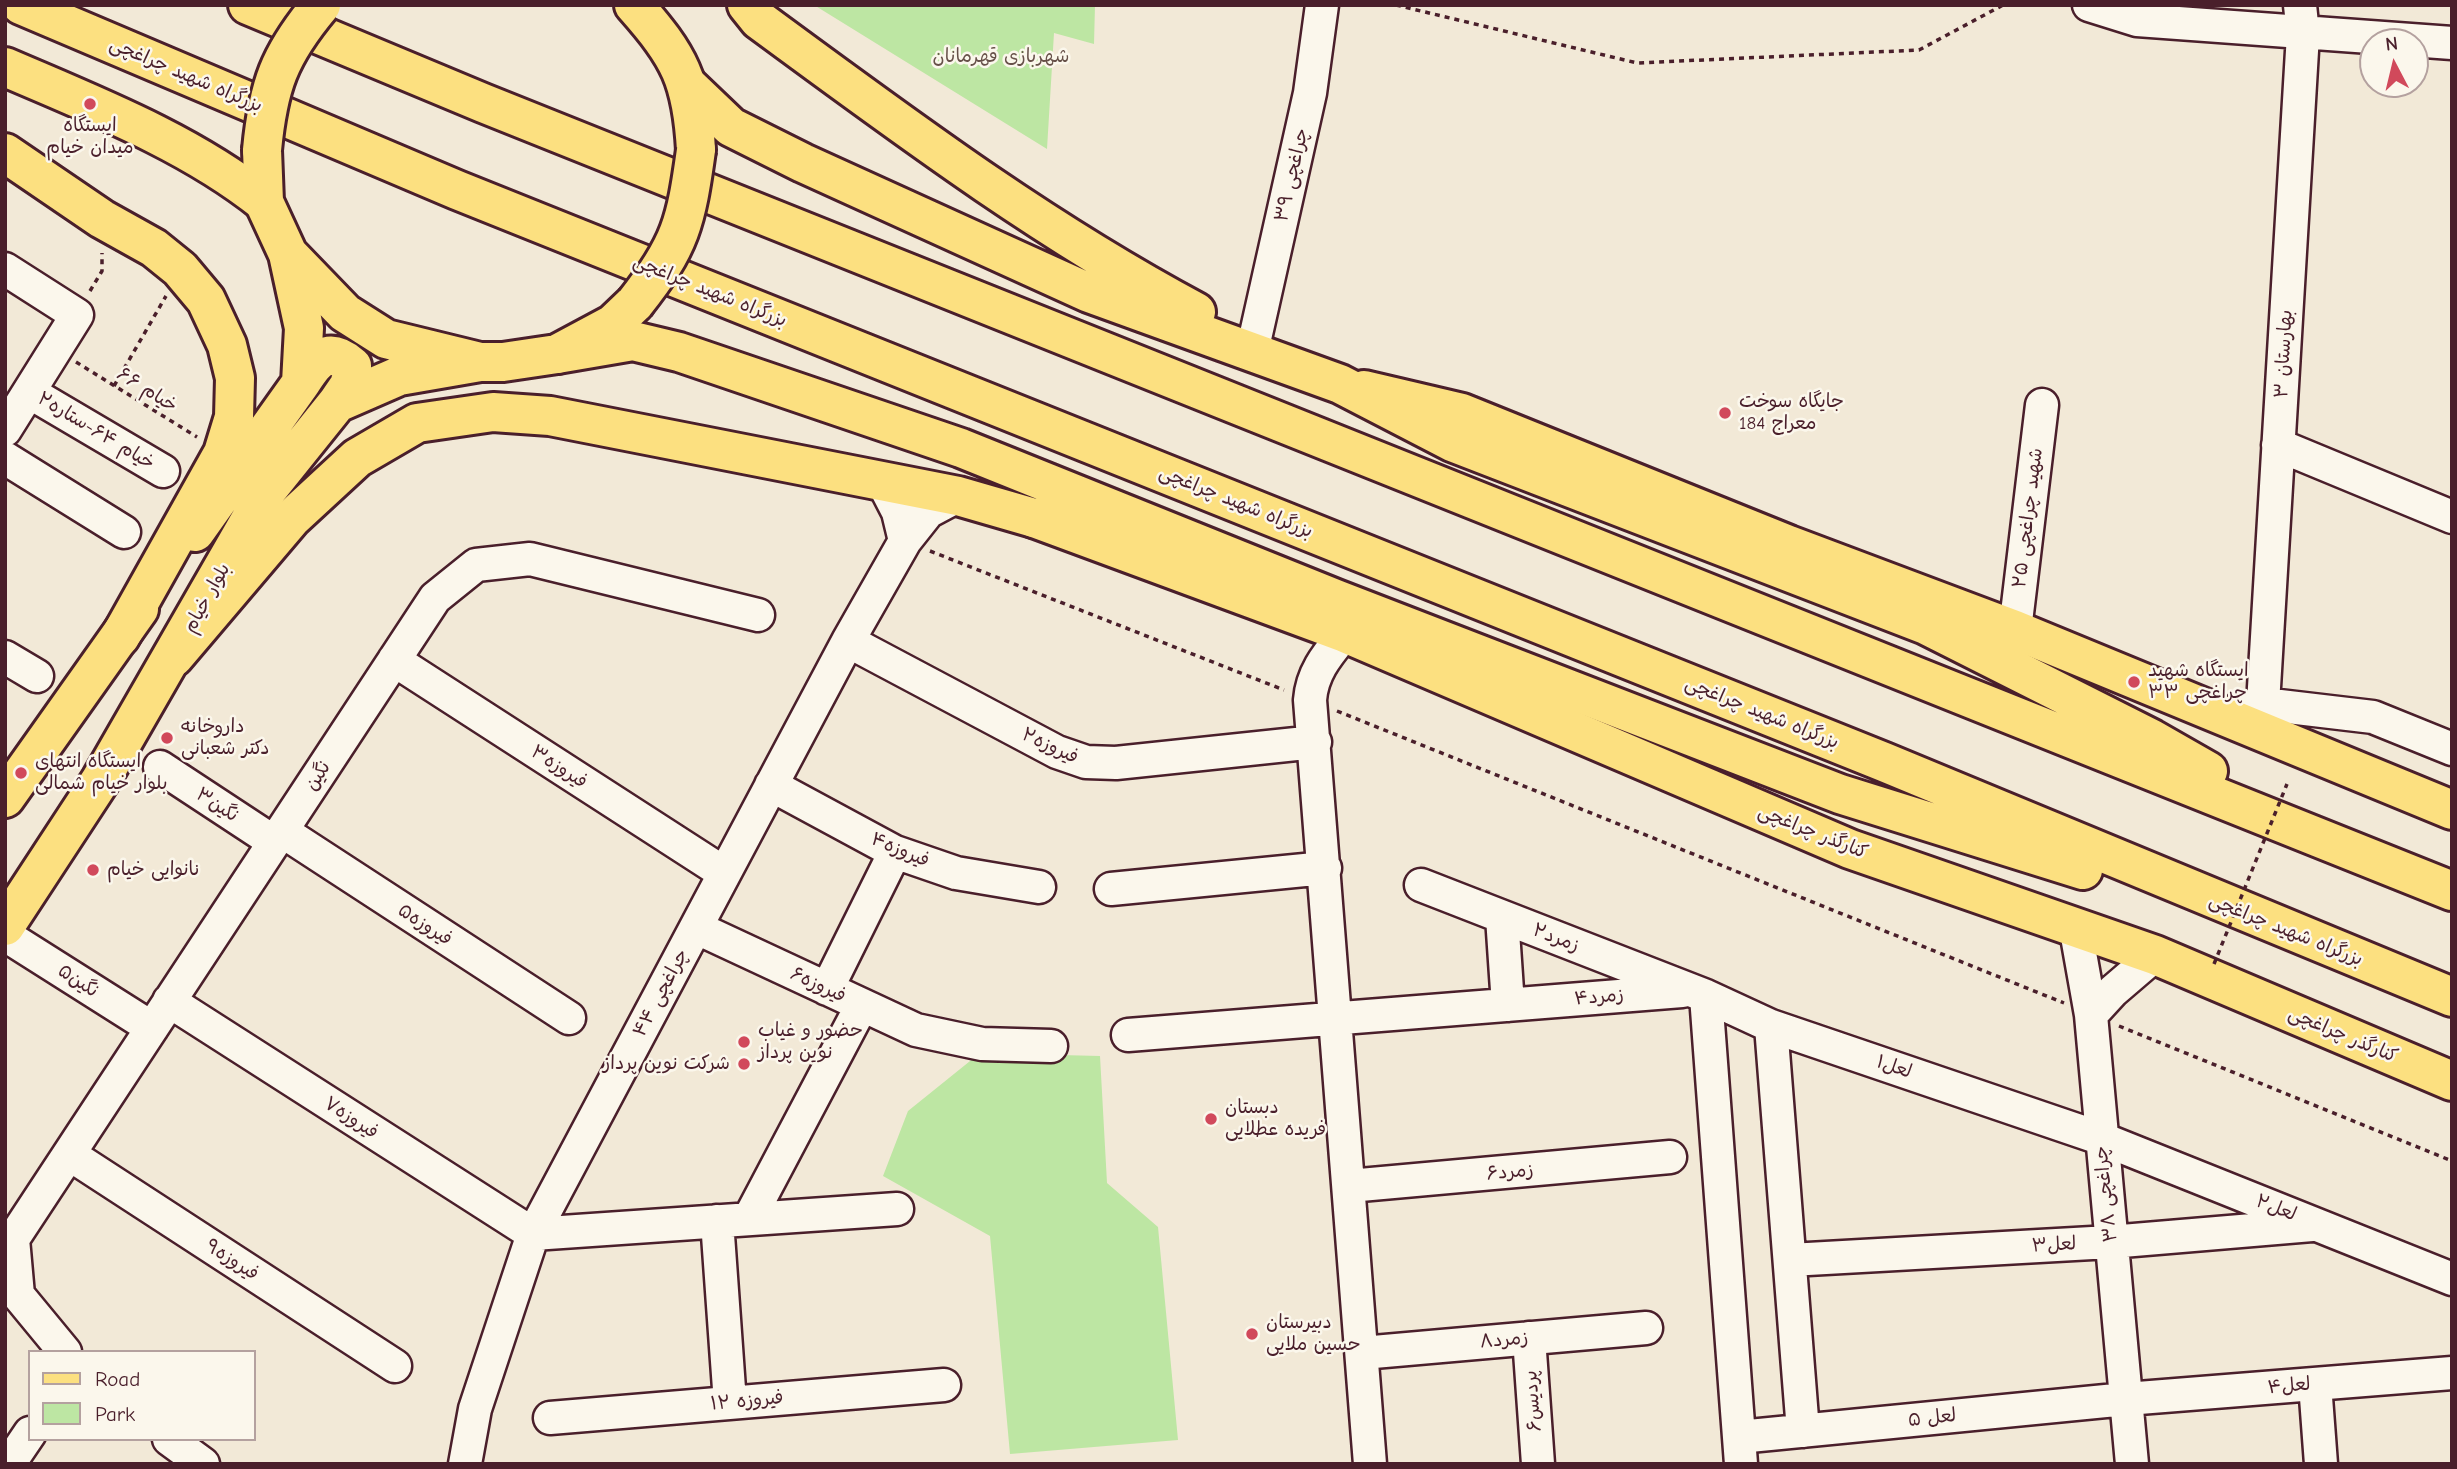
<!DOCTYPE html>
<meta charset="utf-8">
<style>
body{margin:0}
#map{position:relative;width:2457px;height:1469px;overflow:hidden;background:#f2e9d7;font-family:"Comic Neue",sans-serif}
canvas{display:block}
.frame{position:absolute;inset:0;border:7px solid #4a1f2b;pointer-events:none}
.legend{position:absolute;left:28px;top:1350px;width:228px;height:91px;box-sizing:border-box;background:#fbf7ec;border:2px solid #b4a19f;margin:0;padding:9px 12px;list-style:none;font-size:21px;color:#4a1f2b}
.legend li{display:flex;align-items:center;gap:14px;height:35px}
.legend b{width:35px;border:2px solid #b4a19f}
.north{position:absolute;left:2359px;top:28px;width:70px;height:70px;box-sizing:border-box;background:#fbf7ec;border:2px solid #b4a19f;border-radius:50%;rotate:353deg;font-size:19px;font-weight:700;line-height:28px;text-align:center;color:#4a1f2b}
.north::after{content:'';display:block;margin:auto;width:24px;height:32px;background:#d1495b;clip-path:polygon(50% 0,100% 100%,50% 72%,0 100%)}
</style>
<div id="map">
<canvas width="2457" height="1469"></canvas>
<div class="frame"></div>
<ul class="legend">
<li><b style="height:9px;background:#fce080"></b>Road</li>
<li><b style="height:19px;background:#bde6a3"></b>Park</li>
</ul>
<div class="north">N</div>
</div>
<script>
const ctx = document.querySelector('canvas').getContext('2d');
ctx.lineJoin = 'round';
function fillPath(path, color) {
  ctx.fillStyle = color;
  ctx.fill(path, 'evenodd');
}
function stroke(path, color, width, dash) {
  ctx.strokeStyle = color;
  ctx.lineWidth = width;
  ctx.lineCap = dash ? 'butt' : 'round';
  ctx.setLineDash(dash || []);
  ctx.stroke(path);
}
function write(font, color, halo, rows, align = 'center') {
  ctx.font = font + ' "Comic Neue","Playpen Sans Arabic",sans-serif';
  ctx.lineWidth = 5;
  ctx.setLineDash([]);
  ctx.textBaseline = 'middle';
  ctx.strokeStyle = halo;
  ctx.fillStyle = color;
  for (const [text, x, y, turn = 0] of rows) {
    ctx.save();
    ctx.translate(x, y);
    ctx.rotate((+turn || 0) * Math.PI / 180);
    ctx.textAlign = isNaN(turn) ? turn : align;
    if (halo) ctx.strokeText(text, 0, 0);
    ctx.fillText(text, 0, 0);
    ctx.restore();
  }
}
fillPath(new Path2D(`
 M814,5H1095L1094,44L1054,33L1047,149Z
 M980,1053L1100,1056L1107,1183L1158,1227L1178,1440L1010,1454L990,1236L883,1176L908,1111Z`), '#bde6a3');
const minor = new Path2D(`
 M2089,5L2137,20L2452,43
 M5,269L77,315L5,430
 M1254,343L1310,93L1322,5
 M29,392L163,471
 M2278,445L2452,517
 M5,458L124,532
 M882,481L898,512L905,541
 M2015,630L2042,405
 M1345,633C1328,654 1312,672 1310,700L1370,1464
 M848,641L1057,752L1086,762L1116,763L1315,742
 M5,657L37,676
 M394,660L724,873
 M2263,704L2303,34L2300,5
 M2244,709L2263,704L2373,717L2452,749
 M160,767L274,842
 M771,785L895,852L956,873L1039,887
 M282,831L569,1018
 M1421,885L1706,996L1771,1026L2100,1138L2452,1279
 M1111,889L1325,868
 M1502,917L1508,1005
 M2075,925L2091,1015L2132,1464
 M710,934L916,1030L982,1044L1051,1046
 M5,935L152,1028
 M827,989L895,852
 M1706,996L1741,1464
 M169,1001L533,1234L897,1209
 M2091,1015L2113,991L2155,955
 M1771,1026L1803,1431
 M1128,1035L1682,991
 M69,1154L395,1366
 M1349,1186L1670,1157
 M749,1219L862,1005
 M717,1221L730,1403
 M1790,1260L2110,1242L2312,1225
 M1529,1338L1538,1464
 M65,1352L18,1295L13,1239L435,598L476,565L530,559L758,615
 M1362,1353L1646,1328
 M2315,1384L2321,1464
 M550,1418L944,1385
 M1739,1437L2126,1399L2452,1373
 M169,1439L203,1464
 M9,1464L30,1433
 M465,1464L475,1409L533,1234L848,641L905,541L928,512L958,496`);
const major = new Path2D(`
 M634,5C680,57 692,80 696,150
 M262,150L264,202L288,254L345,313L386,339L480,362H503L557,354L613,324L635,303
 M301,383C315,361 327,344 352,366L350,384L337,403
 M1364,390L1462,413L1789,545L2015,630L2452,810
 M1034,518L1345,633L1850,849L2155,955L2452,1081
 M195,532L301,383L304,328L288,254
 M5,798L139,609
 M5,926L100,781L268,489L337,403L399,376L480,362`);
const highway = new Path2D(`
 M21,5L457,190L1884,762L2452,997
 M248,5L483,103L2452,891
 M747,5L759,20C902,125 1039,228 1196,312
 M5,67C93,105 189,142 264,202
 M687,85L731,127L803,163L1089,293L1340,384L1452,442L1926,625L2152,739L2208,771
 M5,153L102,219L154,248L180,269L206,300L227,345L235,378L234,417L223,453L120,637
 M557,354L633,341L679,352L961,448L1336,599L1840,794L2083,870
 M174,657L292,518L357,458L417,423L493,412L550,416L958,496L1034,518L1109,511`);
stroke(minor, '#4a1f2b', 37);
stroke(major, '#4a1f2b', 44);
stroke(highway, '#4a1f2b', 44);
stroke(new Path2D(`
 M1396,5L1637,63L1919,50L2003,5
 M90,291L102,271V253
 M76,362L197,437
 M114,386L166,296
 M930,551L1284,690
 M1337,711L2064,1003
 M2119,1026L2452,1161`), '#4a1f2b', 3.5, [5, 5]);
stroke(minor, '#fbf7ec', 32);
stroke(major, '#fce080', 38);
stroke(highway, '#fce080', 38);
const majorBridge = new Path2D(`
 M262,150C268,86 279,55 321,5
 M635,303C681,245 686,222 696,150`);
stroke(majorBridge, '#4a1f2b', 44, []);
stroke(new Path2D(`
 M2214,964L2287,784`), '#4a1f2b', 3.5, [5, 5]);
stroke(majorBridge, '#fce080', 38);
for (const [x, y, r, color] of [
 [90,104,7,"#d1495b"],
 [1725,413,7,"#d1495b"],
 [2134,682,7,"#d1495b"],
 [167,738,7,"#d1495b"],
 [21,773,7,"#d1495b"],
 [93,870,7,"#d1495b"],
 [744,1042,7,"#d1495b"],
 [744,1064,7,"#d1495b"],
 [1211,1119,7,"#d1495b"],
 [1252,1334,7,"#d1495b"]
]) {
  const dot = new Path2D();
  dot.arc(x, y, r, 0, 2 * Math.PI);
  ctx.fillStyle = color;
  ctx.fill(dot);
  stroke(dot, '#fbf7ec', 2.5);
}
write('19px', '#675149', '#fbf7ec', [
 ["شهربازی قهرمانان",1001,57]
]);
write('19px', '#4a1f2b', '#fbf7ec', [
 ["بزرگراه شهید چراغچی",186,75,23],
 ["چراغچی ۳۹",1292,175,-77],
 ["بزرگراه شهید چراغچی",710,291,22],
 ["بهارستان ۳",2284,354,-87],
 ["خیام ۶۶",147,390,32],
 ["خیام ۶۴-ستاره۲",96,431,31],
 ["بزرگراه شهید چراغچی",1236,502,22],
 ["شهید چراغچی ٣۵",2028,518,-83],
 ["بلوار خیام",207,598,-61],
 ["بزرگراه شهید چراغچی",1762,713,22],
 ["فیروزه۲",1050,746,25],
 ["فیروزه۳",559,767,33],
 ["نگین",318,776,-57],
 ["نگین۳",217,805,33],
 ["کنارگذر چراغچی",1813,832,22],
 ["فیروزه۴",900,850,23],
 ["فیروزه۵",425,925,33],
 ["بزرگراه شهید چراغچی",2286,930,22],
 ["زمرد۲",1556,938,21],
 ["نگین۵",78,981,33],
 ["فیروزه۶",818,985,25],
 ["چراغچی ۴۴",661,993,-62],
 ["زمرد۴",1599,997,-5],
 ["کنارگذر چراغچی",2343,1035,23],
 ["لعل۱",1894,1067,19],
 ["فیروزه۷",351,1118,33],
 ["زمرد۶",1510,1172,-5],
 ["چراغچی ۳۸",2106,1194,-96],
 ["لعل۲",2276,1208,22],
 ["لعل۳",2054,1245,-3],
 ["فیروزه۹",232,1260,33],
 ["زمرد۸",1504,1340,-5],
 ["لعل۴",2289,1386,-5],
 ["فیروزه ۱۲",747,1401,-5],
 ["پردیس۶",1533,1401,-94],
 ["لعل ۵",1932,1418,-6]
]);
write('19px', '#4a1f2b', '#fbf7ec', [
 ["ایستگاه",90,126,"center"],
 ["میدان خیام",90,148,"center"],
 ["جایگاه سوخت",1739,402],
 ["184 معراج",1739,424],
 ["ایستگاه شهید",2148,671],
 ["چراغچی ۳۳",2148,693],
 ["داروخانه",181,727],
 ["دکتر شعبانی",181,749],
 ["ایستگاه انتهای",35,762],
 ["بلوار خیام شمالی",35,784],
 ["نانوایی خیام",107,870],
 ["حضور و غیاب",758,1031],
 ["نوین پرداز",758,1053],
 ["شرکت نوین پرداز",730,1064,"right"],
 ["دبستان",1225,1108],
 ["فریده عطلایی",1225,1130],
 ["دبیرستان",1266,1323],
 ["حسین ملایی",1266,1345]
], 'left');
</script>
